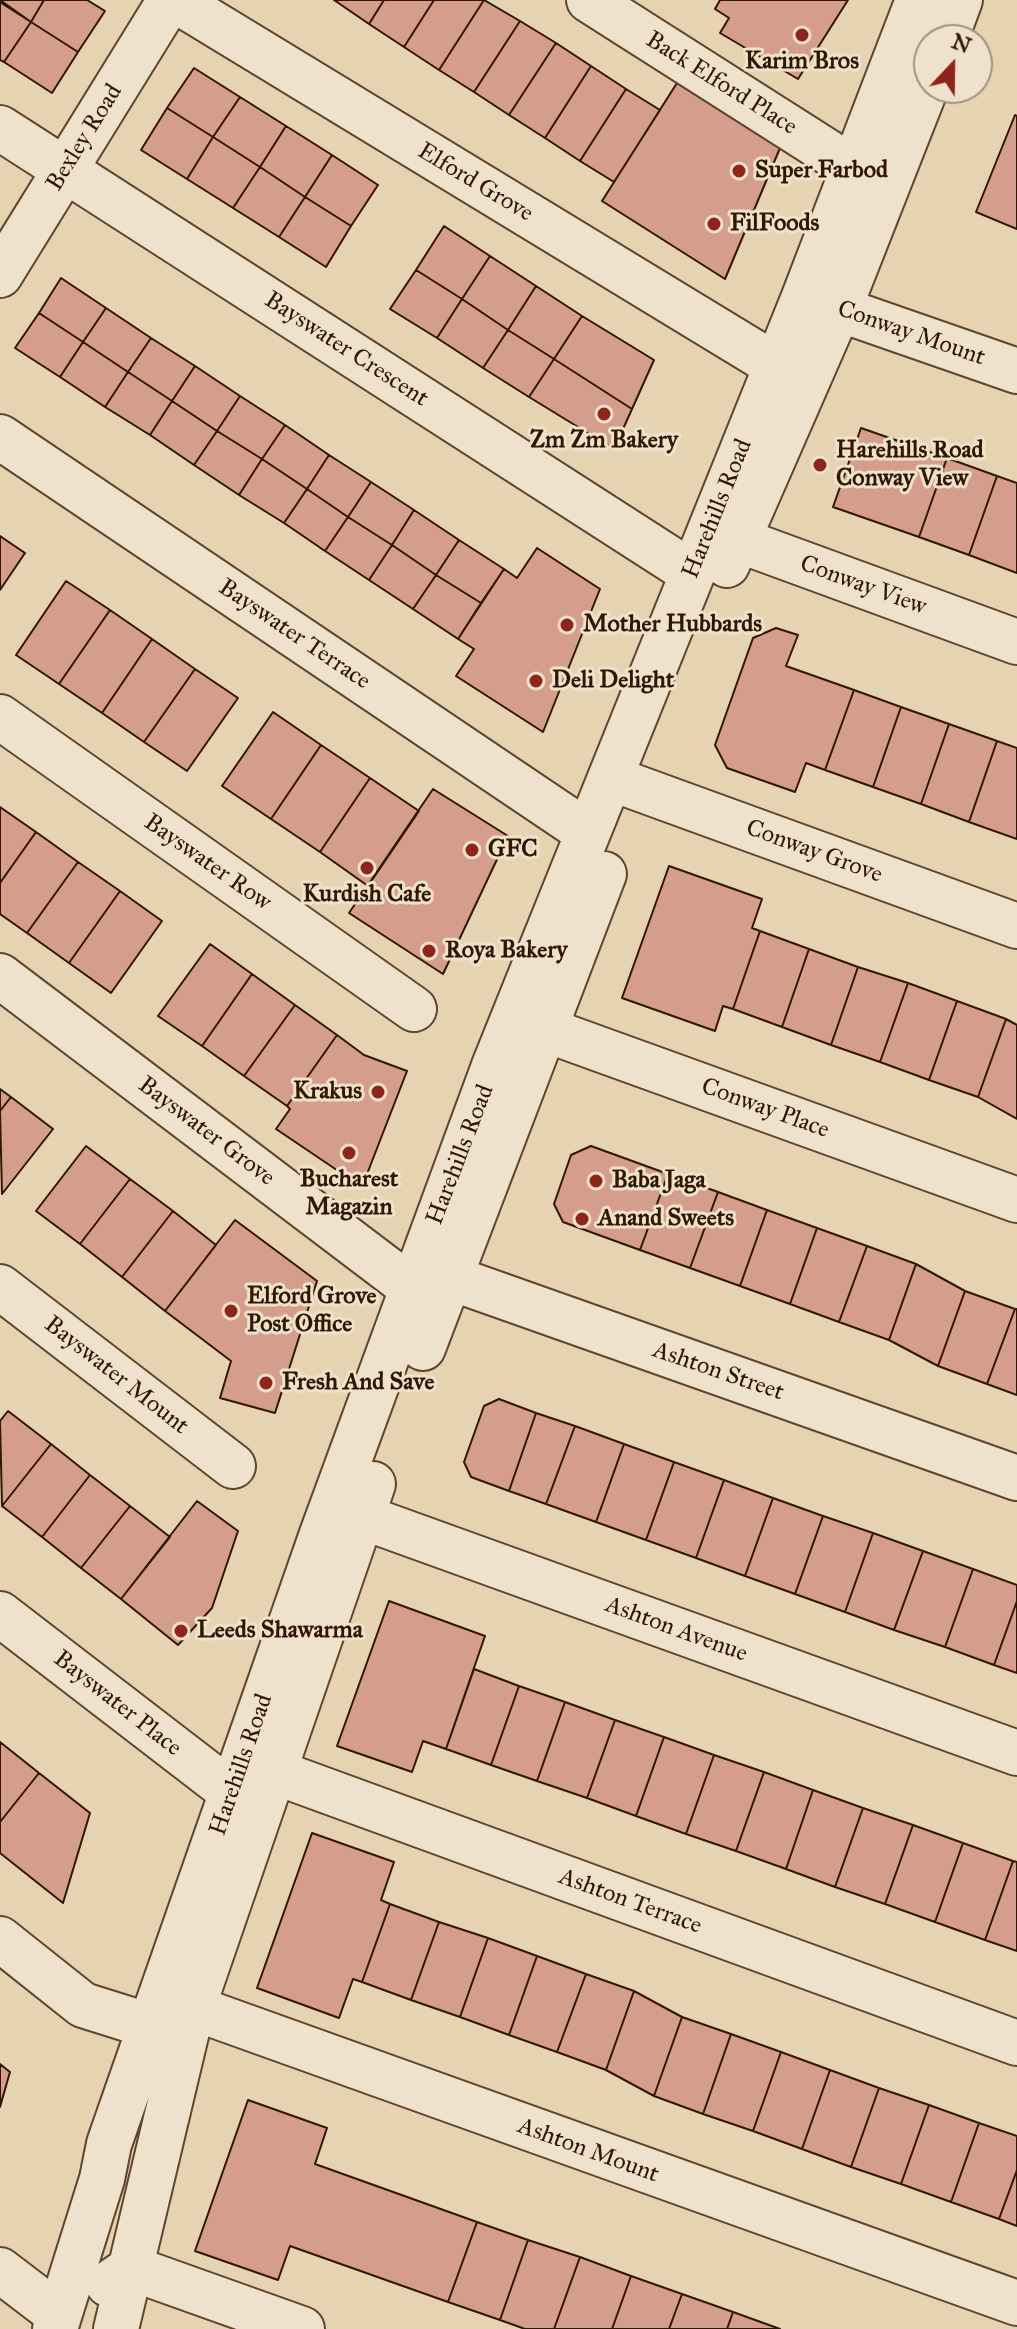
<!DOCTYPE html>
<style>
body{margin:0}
#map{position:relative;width:1017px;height:2329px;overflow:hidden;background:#e6d3b1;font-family:"IM FELL Great Primer",serif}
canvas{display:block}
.north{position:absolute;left:913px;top:24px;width:80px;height:80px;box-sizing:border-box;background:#efe2cc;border:2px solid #a3917a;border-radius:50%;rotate:22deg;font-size:22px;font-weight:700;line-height:32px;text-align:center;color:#311700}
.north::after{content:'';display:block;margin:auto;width:28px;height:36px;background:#8f2418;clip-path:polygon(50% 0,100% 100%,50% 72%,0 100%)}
</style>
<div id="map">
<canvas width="1017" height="2329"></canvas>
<div class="north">N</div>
</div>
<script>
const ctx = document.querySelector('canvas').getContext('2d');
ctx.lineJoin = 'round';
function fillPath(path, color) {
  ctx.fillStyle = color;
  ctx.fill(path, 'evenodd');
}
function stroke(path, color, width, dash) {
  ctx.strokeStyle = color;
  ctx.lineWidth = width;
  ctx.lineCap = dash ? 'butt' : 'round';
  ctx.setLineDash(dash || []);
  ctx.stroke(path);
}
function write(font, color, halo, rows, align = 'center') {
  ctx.font = font + ' "IM FELL Great Primer",serif';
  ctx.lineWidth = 6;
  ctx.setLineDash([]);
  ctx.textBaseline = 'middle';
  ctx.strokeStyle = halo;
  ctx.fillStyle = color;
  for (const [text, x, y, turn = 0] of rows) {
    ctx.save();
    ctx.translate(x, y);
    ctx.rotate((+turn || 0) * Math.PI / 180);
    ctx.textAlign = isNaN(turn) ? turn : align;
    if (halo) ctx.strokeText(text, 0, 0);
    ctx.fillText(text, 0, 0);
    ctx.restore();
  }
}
const building = new Path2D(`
 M0,0H44L31,22Z
 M44,0H87L105,11L78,52L31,22Z
 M334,0H384L369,24Z
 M384,0H434L404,47L369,24Z
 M434,0H484L439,70L404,47Z
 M484,0L520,21L474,92L439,70Z
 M720,0H848L798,79L720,33L729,18L715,9Z
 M0,2L31,22L4,62L0,60Z
 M520,21L556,43L509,115L474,92Z
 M31,22L78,52L52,93L4,62Z
 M556,43L591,66L545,138L509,115Z
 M591,66L626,89L580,161L545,138Z
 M194,68L240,97L213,137L167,108Z
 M677,83L780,148L725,279L602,201Z
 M626,89L660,110L614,182L580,161Z
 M240,97L286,126L260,167L213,137Z
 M167,108L213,137L187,179L141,150Z
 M1015,115L1017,116V229L976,212Z
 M286,126L332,155L305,197L260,167Z
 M213,137L260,167L233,208L187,179Z
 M332,155L378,185L351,226L305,197Z
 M260,167L305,197L279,237L233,208Z
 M305,197L351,226L326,267L279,237Z
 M444,226L490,256L462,299L416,270Z
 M490,256L536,286L508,330L462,299Z
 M416,270L462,299L437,338L390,309Z
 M61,278L106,308L83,342L39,313Z
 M536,286L582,316L554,359L508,330Z
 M462,299L508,330L483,368L437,338Z
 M106,308L151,338L128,372L83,342Z
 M39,313L83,342L60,377L15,348Z
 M582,316L654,360L632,409L554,359Z
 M508,330L554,359L529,397L483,368Z
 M151,338L195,366L172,401L128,372Z
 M83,342L128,372L105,407L60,377Z
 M554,359L632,409L614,449L529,397Z
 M195,366L240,396L217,431L172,401Z
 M128,372L172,401L150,435L105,407Z
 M240,396L285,425L262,459L217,431Z
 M172,401L217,431L194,465L150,435Z
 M285,425L329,455L307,489L262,459Z
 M861,428L947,458L919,537L833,507Z
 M217,431L262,459L239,495L194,465Z
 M329,455L371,482L348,517L307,489Z
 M947,458L997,476L969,555L919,537Z
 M262,459L307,489L284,523L239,495Z
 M997,476L1017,483V573L969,555Z
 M371,482L414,510L392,545L348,517Z
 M307,489L348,517L325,551L284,523Z
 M414,510L459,540L436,575L392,545Z
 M348,517L392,545L369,580L325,551Z
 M0,536L25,553L0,590Z
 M459,540L504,569L481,603L436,575Z
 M392,545L436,575L413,609L369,580Z
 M537,548L600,589L543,732L456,676L474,649L458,639L504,569L517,578Z
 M436,575L481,603L458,639L413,609Z
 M66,581L110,610L59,684L16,655Z
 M110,610L152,639L102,713L59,684Z
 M776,628L798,635L786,666L854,690L825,770L806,763L795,792L727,768L715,745L753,638Z
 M152,639L195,669L144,742L102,713Z
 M195,669L238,698L187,771L144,742Z
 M854,690L901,707L873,787L825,770Z
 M901,707L949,724L921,804L873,787Z
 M273,712L321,745L271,819L222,786Z
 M949,724L997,741L969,822L921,804Z
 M997,741L1017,748V839L969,822Z
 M321,745L370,778L320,852L271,819Z
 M370,778L419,811L368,886L320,852Z
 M433,789L508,836L443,974L349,913Z
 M0,807L36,832L0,883Z
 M36,832L78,862L27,933L0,914V883Z
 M78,862L120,891L69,963L27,933Z
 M669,866L762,899L752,928L760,931L733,1009L723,1006L715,1031L622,998Z
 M120,891L162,921L111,993L69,963Z
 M760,931L809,949L782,1027L733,1009Z
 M210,944L252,974L202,1046L158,1016Z
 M809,949L858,967L831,1045L782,1027Z
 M858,967L908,983L880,1062L831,1045Z
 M252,974L295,1005L244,1076L202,1046Z
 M908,983L957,1001L929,1080L880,1062Z
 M957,1001L1006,1019L978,1097L929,1080Z
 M295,1005L337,1035L287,1106L244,1076Z
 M1006,1019L1017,1025V1119L978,1097Z
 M337,1035L364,1055L407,1071L362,1187L276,1129L290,1109L287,1106Z
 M0,1089L11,1097L0,1111Z
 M11,1097L53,1129L2,1194L0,1111Z
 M86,1146L130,1179L80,1244L36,1211Z
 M591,1146L668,1174L640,1250L563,1222L554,1204L571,1155Z
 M668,1174L718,1192L690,1268L640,1250Z
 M130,1179L173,1211L122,1277L80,1244Z
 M718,1192L767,1210L740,1286L690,1268Z
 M767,1210L817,1228L790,1304L740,1286Z
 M173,1211L216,1245L165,1311L122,1277Z
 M235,1220L317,1281L275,1413L220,1398L231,1361L165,1311Z
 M817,1228L867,1246L839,1322L790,1304Z
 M867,1246L916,1264L889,1340L839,1322Z
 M916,1264L965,1291L938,1366L889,1340Z
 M965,1291L1015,1309L987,1384L938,1366Z
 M1015,1309H1017V1395L987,1384Z
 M499,1399L536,1413L509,1491L471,1477L464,1462L484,1406Z
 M8,1411L51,1444L2,1506L0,1421Z
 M536,1413L575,1426L546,1504L509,1491Z
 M575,1426L624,1444L596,1522L546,1504Z
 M51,1444L90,1475L42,1537L2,1506Z
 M624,1444L674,1462L646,1540L596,1522Z
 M674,1462L724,1480L696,1558L646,1540Z
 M90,1475L130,1506L81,1568L42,1537Z
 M724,1480L773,1498L745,1576L696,1558Z
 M773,1498L823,1516L795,1594L745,1576Z
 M197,1501L238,1531L212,1608L178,1645L121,1599Z
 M130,1506L170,1537L121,1599L81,1568Z
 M823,1516L873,1533L845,1612L795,1594Z
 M873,1533L923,1551L894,1630L845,1612Z
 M923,1551L973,1569L945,1647L894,1630Z
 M973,1569L1017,1585V1601L994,1665L945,1647Z
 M389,1601L485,1636L446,1749L423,1741L412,1772L337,1746Z
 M1017,1601V1673L994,1665Z
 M474,1669L519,1686L491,1765L446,1749Z
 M519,1686L565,1702L537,1781L491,1765Z
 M565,1702L615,1720L587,1798L537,1781Z
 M615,1720L664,1737L636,1816L587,1798Z
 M664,1737L714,1755L686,1834L636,1816Z
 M0,1742L39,1773L0,1822Z
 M714,1755L764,1772L736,1851L686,1834Z
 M764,1772L813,1790L786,1869L736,1851Z
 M39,1773L90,1813L63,1903L0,1853V1822Z
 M813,1790L863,1808L835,1887L786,1869Z
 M863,1808L913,1825L885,1904L835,1887Z
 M913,1825L963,1843L935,1922L885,1904Z
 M312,1833L394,1862L381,1900L390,1904L362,1982L353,1979L339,2018L257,1988Z
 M963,1843L1013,1861L985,1940L935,1922Z
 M1013,1861L1017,1862V1951L985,1940Z
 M390,1904L439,1922L411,2000L362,1982Z
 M439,1922L488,1938L460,2017L411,2000Z
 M488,1938L537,1956L509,2035L460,2017Z
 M537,1956L586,1974L557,2052L509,2035Z
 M586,1974L634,1991L606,2070L557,2052Z
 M634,1991L682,2017L654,2096L606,2070Z
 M682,2017L731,2034L703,2114L654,2096Z
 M731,2034L781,2052L753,2131L703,2114Z
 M781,2052L830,2070L802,2149L753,2131Z
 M0,2064L10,2072L0,2107Z
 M830,2070L879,2088L851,2167L802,2149Z
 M879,2088L929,2105L901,2184L851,2167Z
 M248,2100L327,2128L315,2164L477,2222L448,2302L290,2246L278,2280L195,2251Z
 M929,2105L979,2123L951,2202L901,2184Z
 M979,2123L1017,2136V2170L999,2219L951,2202Z
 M1017,2170V2226L999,2219Z
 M477,2222L528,2240L500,2320L448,2302Z
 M528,2240L580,2257L554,2329H525L500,2320Z
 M580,2257L631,2276L612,2329H554Z
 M631,2276L682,2294L669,2329H612Z
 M682,2294L733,2312L727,2329H669Z
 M733,2312L780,2329H727Z`);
fillPath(building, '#d59d8c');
stroke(building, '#311700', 2);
const minor = new Path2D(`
 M175,0L775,365
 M589,0L853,168
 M945,40L960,0
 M0,128L692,573
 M0,275L170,0
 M810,299L1017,371
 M0,437L588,833
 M711,530L1017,642
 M727,565L839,309L929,80
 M0,717L414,1009
 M610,778L1017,926
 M0,976L412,1288
 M519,1020L1017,1200
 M423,1268L1017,1478
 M0,1287L233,1466
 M423,1348L604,874
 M335,1507L1017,1753
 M0,1614L234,1794
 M245,1761L1017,2043
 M0,1939L83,2005L150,2026
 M166,1998L1017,2303
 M0,2270L59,2315
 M108,2284L131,2268L302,2329
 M55,2329L102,2179L109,2144L322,1534L494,1066L804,297L918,0
 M116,2329L192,2010L373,1484`);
stroke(minor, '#5e462c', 48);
stroke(minor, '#efe2cc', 44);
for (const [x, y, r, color] of [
 [802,35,8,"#8f2418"],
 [739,171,8,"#8f2418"],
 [714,224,8,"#8f2418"],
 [604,414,8,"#8f2418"],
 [820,465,8,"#8f2418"],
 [567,625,8,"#8f2418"],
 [536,681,8,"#8f2418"],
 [472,850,8,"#8f2418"],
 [367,868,8,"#8f2418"],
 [429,951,8,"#8f2418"],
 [378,1092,8,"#8f2418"],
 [349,1153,8,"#8f2418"],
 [596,1181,8,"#8f2418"],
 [582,1219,8,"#8f2418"],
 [231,1311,8,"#8f2418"],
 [266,1383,8,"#8f2418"],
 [181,1631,8,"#8f2418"]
]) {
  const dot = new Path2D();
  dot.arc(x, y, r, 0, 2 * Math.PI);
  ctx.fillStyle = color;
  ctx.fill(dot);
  stroke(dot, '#efe2cc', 3);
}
write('bold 24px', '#311700', '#efe2cc', [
 ["Karim Bros",802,62,"center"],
 ["Super Farbod",755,171],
 ["FilFoods",730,224],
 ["Zm Zm Bakery",604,441,"center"],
 ["Harehills Road",836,451],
 ["Conway View",836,479],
 ["Mother Hubbards",583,625],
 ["Deli Delight",552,681],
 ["GFC",488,850],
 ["Kurdish Cafe",367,895,"center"],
 ["Roya Bakery",445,951],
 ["Krakus",362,1092,"right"],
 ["Bucharest",349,1180,"center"],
 ["Magazin",349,1208,"center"],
 ["Baba Jaga",612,1181],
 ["Anand Sweets",598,1219],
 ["Elford Grove",247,1297],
 ["Post Office",247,1325],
 ["Fresh And Save",282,1383],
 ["Leeds Shawarma",197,1631]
], 'left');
write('24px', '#311700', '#efe2cc', [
 ["Back Elford Place",721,84,32],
 ["Bexley Road",85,138,-58],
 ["Elford Grove",475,183,31],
 ["Conway Mount",911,334,19],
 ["Bayswater Crescent",346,350,33],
 ["Harehills Road",718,509,-68],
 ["Conway View",863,586,20],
 ["Bayswater Terrace",294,635,34],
 ["Conway Grove",814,852,20],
 ["Bayswater Row",207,863,35],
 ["Conway Place",765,1109,20],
 ["Bayswater Grove",206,1132,37],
 ["Harehills Road",461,1155,-69],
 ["Ashton Street",718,1372,19],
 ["Bayswater Mount",116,1376,38],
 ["Ashton Avenue",676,1630,20],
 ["Bayswater Place",117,1704,38],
 ["Harehills Road",242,1765,-71],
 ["Ashton Terrace",630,1902,20],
 ["Ashton Mount",588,2151,20]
]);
</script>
